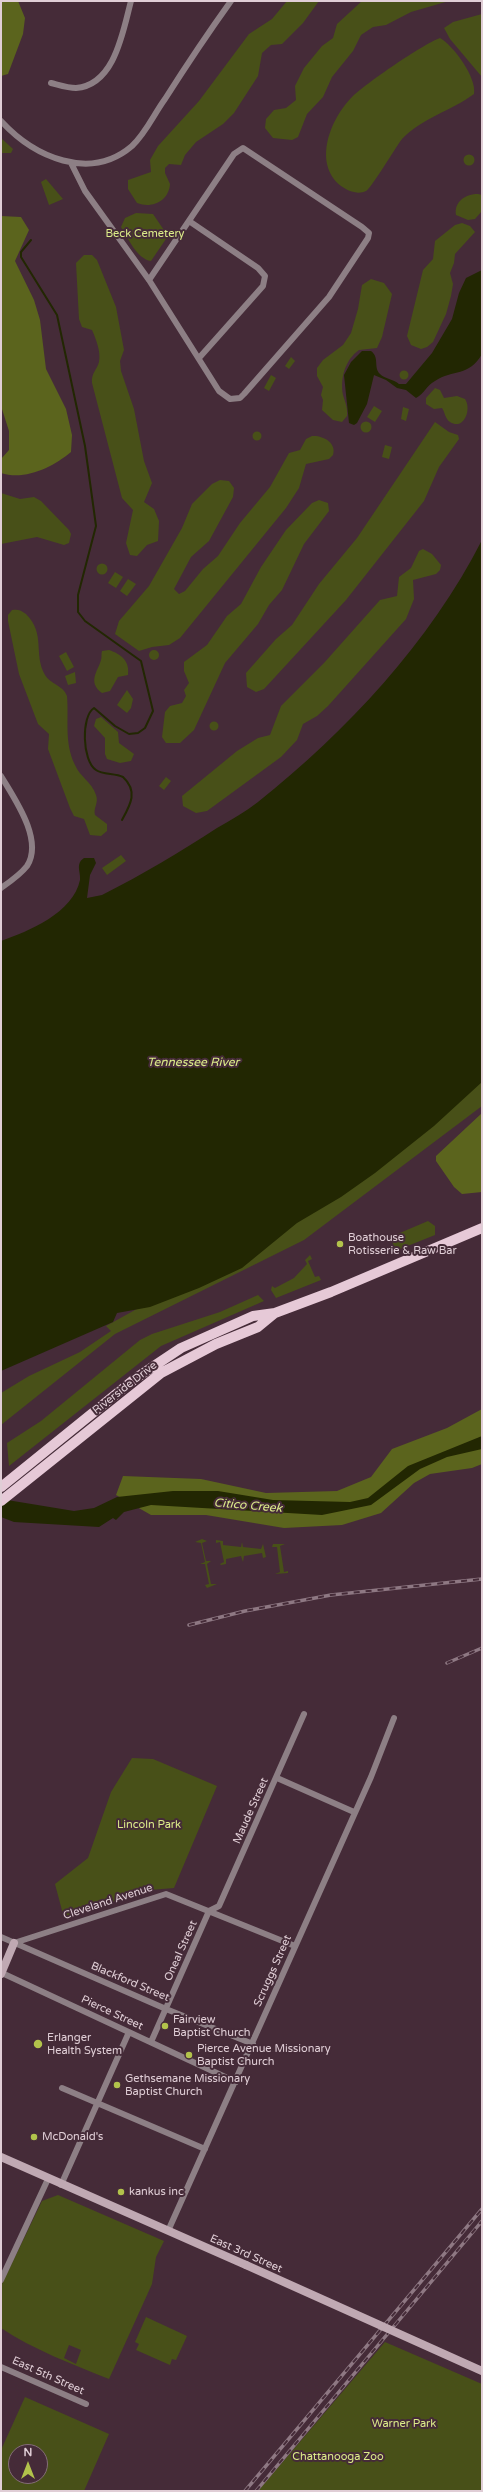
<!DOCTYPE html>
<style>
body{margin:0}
#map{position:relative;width:483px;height:2492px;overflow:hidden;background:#452b38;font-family:"Varela Round",sans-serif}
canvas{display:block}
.frame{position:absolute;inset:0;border:2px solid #e0ced6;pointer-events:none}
.north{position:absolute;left:8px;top:2444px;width:40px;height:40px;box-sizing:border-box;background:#452b38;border:1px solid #836c77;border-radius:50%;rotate:0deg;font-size:11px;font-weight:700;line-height:16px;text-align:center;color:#e0ced6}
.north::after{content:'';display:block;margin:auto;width:14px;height:18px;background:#b2c34b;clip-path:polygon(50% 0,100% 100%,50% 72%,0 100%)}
</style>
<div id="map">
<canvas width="483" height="2492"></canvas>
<div class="frame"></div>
<div class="north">N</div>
</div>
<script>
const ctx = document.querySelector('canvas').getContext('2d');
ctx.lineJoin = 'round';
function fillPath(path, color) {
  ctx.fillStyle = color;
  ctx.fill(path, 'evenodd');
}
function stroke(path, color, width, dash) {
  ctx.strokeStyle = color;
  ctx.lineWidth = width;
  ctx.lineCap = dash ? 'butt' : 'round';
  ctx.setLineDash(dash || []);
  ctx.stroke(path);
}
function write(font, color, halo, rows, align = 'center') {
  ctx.font = font + ' "Varela Round",sans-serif';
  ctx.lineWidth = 4;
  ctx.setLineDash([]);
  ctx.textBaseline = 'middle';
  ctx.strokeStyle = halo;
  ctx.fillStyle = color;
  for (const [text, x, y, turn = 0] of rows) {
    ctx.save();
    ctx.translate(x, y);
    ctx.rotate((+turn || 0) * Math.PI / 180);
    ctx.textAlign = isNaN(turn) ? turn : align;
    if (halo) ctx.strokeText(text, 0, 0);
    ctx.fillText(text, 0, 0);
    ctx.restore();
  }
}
fillPath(new Path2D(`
 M287,1H319L303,23L282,44L271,45L262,53L258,76L234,113L223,124L196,142L185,155L181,165L169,164L165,168V173L170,184C169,201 152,209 137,203L128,189V180L151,172L150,160L158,146L199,101L249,34L272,19Z
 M362,1H449L411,12L386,25L373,27L361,35L353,51L332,77L323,97L307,114L298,137L292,140L273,138L265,128L266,119L274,110L286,108L296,100L295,86L304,68L322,46L333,38L337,24Z
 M482,14V77L450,39L444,28L453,22Z
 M440,38C454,46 477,78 474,94C451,111 422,118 402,139C395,148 371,189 366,191C358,195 348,191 341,186C312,163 331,118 352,97C365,84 423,44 440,38Z
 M1,138L13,149L11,153H1Z
 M463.5 160a5.5 5.5 0 1 1 11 0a5.5 5.5 0 1 1-11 0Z
 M46,179L63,199L49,205L41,182Z
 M478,194L482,195V211L475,219L468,220L456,215C454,201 466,194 478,194Z
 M136,213L153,214L168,236L151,261C137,259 128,238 121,227L125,218Z
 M462,223L470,226L475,232L455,254L454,263L450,273L453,284L451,296L446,314L433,342L427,347L421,349L411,345L407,336L423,270L433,259L435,241L455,225Z
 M84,255H92L97,260L116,307L124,350L120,361L121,371L134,409L144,461L152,483L144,502L154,509L159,521L158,541L147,545L137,556L130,555L126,543L133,510L122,498L92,383C91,373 97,370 99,362C101,352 96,339 92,330L82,327L79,319L76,263Z
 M371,279L384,283L392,294L382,337L377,348L359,350C345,360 340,378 343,395C345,402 348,408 347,416L342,422L333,420L322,410L323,400L321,395L323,387L317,376V368L323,360L343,345L351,333L358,309L362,285Z
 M291,357L295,361L289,369L285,366Z
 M399.5 375a4.5 4.5 0 1 1 9 0a4.5 4.5 0 1 1-9 0Z
 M271,375L276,378L269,391L264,388Z
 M435,388L440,390L444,398L457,396L465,399C472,409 464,431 450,422C445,419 445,412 442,408L434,409L426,404V398Z
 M374,406L382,411L375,422L367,417Z
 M403,407L409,409L406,421L401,419Z
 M360.5 427a5.5 5.5 0 1 1 11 0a5.5 5.5 0 1 1-11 0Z
 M435,422L449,432L458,435L459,439L439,467L424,501L346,600L264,689L256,692L247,687L246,673L276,639L292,625L319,584L357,538Z
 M252.5 436a4.5 4.5 0 1 1 9 0a4.5 4.5 0 1 1-9 0Z
 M312,436C323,435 337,443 333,455L329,459L306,464L299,488L286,508L180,638L169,645L152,647L139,651L115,634L119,621L149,586L182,528L192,504L212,484L220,480L229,481L234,488L233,497L209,541L191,557L174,589L179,594L185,591L203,569L218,556L240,523L270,487L289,453L300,450L306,439Z
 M385,445L392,447L389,459L382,457Z
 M1,493L20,499L34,497L41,501L69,530L71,534L69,543L64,545L37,537L1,544Z
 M319,500L328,503L329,511L304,544L282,590L269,605L258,624L225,663L194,730L180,743H166L162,737L165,712L170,706L182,703L186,696L184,690L189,683L184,671V662L207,645L227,616L241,604L261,567L286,530L312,503Z
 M423,549L432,554L441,565L440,570L436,574L413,580L414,599L406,619L328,706L317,716L303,724L297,740L281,757L207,811L196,813L183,806L182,796L237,751L258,738L270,735L281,706L324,663L380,600L397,596L399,577L411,568L419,551Z
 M96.5 569a5.5 5.5 0 1 1 11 0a5.5 5.5 0 1 1-11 0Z
 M115,572L123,577L116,588L108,583Z
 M128,579L136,584L127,596L120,591Z
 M12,610C18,609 21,610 26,614C46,634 33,654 45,675C50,684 63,685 67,696C69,720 64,742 75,765C80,777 92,782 96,795C99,803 93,808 95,815L107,824V831L101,836L90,835L84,819L74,816L70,808L48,749L49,734L38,724L19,674L8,621V615Z
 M109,650C121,654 130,661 128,675L118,677L110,691L102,693C87,682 98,671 101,660C102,657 101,654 102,651Z
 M149 655a5 5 0 1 1 10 0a5 5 0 1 1-10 0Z
 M66,652L74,667L67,671L59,656Z
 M75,672L76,683L68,685L65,676Z
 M127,690L133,699L131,708L127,713L117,705Z
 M101,717L118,732L119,743L134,754L131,761L120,763L107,759L105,754V738L94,726L96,719Z
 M209.5 726a4.5 4.5 0 1 1 9 0a4.5 4.5 0 1 1-9 0Z
 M166,777L171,781L164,790L159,786Z
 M121,855L126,861L107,875L102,868Z
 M482,1063V1106L304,1240L115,1334L1,1425V1393L29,1376L80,1352L111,1331L106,1326L316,1210Z
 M428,1221L435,1226V1235L395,1251L392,1241L395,1235Z
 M310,1255L312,1259L308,1261L315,1277L319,1276L321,1280L276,1298L271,1290L272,1286L275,1288L294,1278L307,1264L305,1260Z
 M258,1295L264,1301L161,1346L9,1466L7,1443L41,1421L140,1340L152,1334L220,1312Z
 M202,1539L207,1541L202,1543L206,1561H211L207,1564L211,1584H217L207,1588L205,1585L209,1584L205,1564H200L205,1562L201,1543L195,1542Z
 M216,1540L223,1541V1545L241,1547L242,1542L243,1547L261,1549L263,1544L266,1557L263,1558L262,1553L244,1556L243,1562L241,1556L226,1559V1564L221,1565L220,1564L224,1562L220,1542L216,1543Z
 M273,1544H285L280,1546L284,1572L288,1571V1573L275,1574L280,1572L277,1547H272Z
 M132,1758L153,1759L217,1786L174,1888L150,1890L64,1918L55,1884L88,1858L111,1792Z
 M58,2195L164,2241L156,2257L152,2284L109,2379C72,2364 34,2350 1,2328V2286L42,2201ZM69,2345L81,2350L76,2364L64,2358Z
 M146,2317L187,2336L176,2360L172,2359L170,2365L136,2350L139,2344L135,2342Z
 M385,2342L482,2384V2491H258Z
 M25,2397L109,2434L84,2491H1V2450ZM16,2452H40V2476H16Z`), '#485018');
fillPath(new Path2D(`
 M1,1H18L25,18L23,34L8,74L1,76Z
 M1,216L21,217L29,230L15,261L34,300L40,320L46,369L66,409L72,435L71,452C53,467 25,481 1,473V459L9,450V431L1,406Z
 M482,1113V1192L462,1194L454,1187L436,1161V1156Z
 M482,1409V1464L472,1468L430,1474L414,1483L381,1513L342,1525L284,1528L206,1515H151L116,1495L123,1476L201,1479L266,1493L337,1491L371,1477L392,1449L447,1428Z`), '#5b641d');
fillPath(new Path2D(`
 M482,270V354C469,377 453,369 435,381C427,385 424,394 416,398L406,390L397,388L386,380L374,375L367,404L357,423L354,425L349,423L344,375L351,362L362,351H371C380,358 373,367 380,374C385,379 393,379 399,384H406L432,353L452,319L459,293L466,278Z
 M482,540V1082L434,1126L375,1173L341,1197L297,1223L242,1268L199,1288L150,1307L117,1313L113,1322L1,1371V941C29,931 73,913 80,880C81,872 75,864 84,858H94L96,863L90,875L87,898L102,895C142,875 180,852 217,828C231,820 245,812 258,802C347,731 430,642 482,540Z
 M482,1436V1449L447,1457L420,1469L371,1505L322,1515L151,1505L124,1512L116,1520L113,1518L99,1527L14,1522L1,1517V1499L74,1511L94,1508L117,1497L173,1491H218L273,1500L350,1502L368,1498L408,1466Z`), '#222702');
stroke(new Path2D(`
 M31,240L21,252V257L57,315L85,446L96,526L78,595V612L85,621L141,661L153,711L145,728L138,733L129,734L115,726L94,708C81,716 82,761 96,770C103,775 115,773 123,777C138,791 131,804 122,820`), '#222702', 2);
stroke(new Path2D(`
 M51,83C59,85 68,88 76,88C115,85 123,31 131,1
 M1,121C34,157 90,182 132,146C146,133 154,114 165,99C186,66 208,33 231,1
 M71,163L85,191L149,280L219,391L230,399L240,398L244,394L329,297L368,238L369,233L362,227L243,148L234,154L149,280
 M189,221L258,268L265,276L263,286L199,358
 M1,776C14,798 44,840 27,866C20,875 11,881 1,888
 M277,1778L354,1812
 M1,1937L166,2009L253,2044
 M14,1943L166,1894L295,1946
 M2,1973L236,2082
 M151,2042L209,1911L219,1906L304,1714
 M62,2088L205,2149
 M61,2185L129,2032
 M168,2231L371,1777L394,1718
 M1,2280L48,2179
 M1,2367L86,2404`), '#8d7f85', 6);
stroke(new Path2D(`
 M1,1974L14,1943
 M1,2157L246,2265`), '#c0a9b3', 8);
stroke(new Path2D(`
 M1,1487L136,1378L181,1348L253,1316L275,1313L331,1292L482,1228
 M1,1501L161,1373L216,1344L258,1327L275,1313`), '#e6c9d7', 10);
const rail = new Path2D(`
 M189,1625L245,1611L331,1595L482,1579
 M447,1663L482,1648
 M245,2491L482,2209
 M256,2491L482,2221`);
stroke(rail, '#8e7883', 3.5);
stroke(rail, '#452b38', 2, [6]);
stroke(new Path2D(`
 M246,2265L482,2371`), '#c0a9b3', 8);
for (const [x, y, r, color] of [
 [340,1244,4,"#b2c34b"],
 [165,2026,4,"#b2c34b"],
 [38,2044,5,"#b2c34b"],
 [189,2055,4,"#b2c34b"],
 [117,2085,4,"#b2c34b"],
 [34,2137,4,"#b2c34b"],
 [121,2192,4,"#b2c34b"]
]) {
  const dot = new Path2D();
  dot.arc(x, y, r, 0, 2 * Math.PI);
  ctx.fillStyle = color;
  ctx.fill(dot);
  stroke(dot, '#452b38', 1.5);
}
write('11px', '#dcec89', '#452b38', [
 ["Beck Cemetery",145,234],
 ["Lincoln Park",149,1825],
 ["Warner Park",404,2424],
 ["Chattanooga Zoo",338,2457]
]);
write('11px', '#e0ced6', '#452b38', [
 ["Boathouse",348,1238],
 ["Rotisserie & Raw Bar",348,1251],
 ["Fairview",173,2020],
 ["Baptist Church",173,2033],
 ["Erlanger",47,2038],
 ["Health System",47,2051],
 ["Pierce Avenue Missionary",197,2049],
 ["Baptist Church",197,2062],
 ["Gethsemane Missionary",125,2079],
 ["Baptist Church",125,2092],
 ["McDonald's",42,2137],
 ["kankus inc",129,2192]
], 'left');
write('11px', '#e0ced6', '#452b38', [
 ["Riverside Drive",125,1388,-38],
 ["Maude Street",251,1811,-66],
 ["Cleveland Avenue",108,1902,-18],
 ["Oneal Street",181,1951,-66],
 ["Scruggs Street",273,1971,-66],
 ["Blackford Street",130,1982,23],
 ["Pierce Street",112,2013,25],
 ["East 3rd Street",246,2254,24],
 ["East 5th Street",48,2376,24]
]);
write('italic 12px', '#dbeb89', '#452b38', [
 ["Tennessee River",193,1063],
 ["Citico Creek",248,1506,5]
]);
</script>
